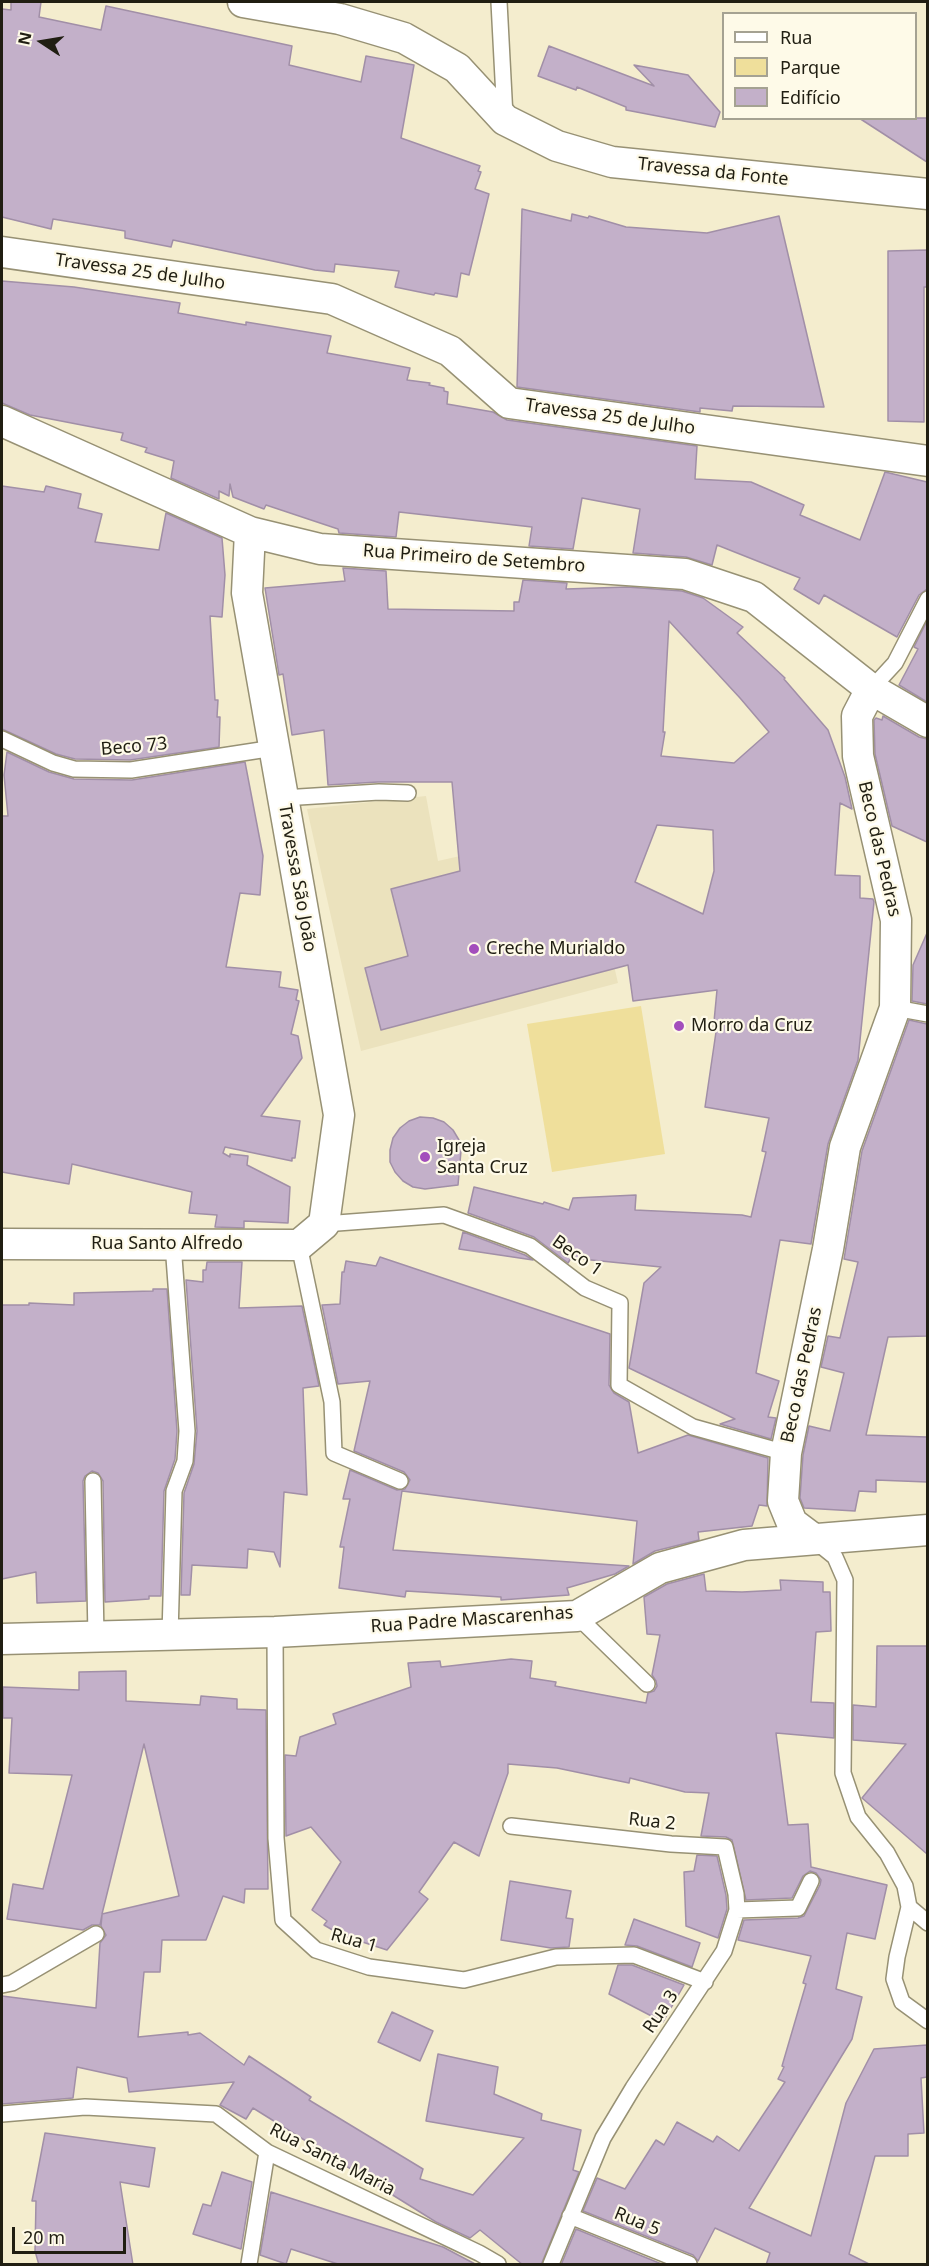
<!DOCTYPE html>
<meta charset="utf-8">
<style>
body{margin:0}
#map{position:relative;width:929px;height:2266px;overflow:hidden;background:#f4edce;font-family:"Noto Sans",sans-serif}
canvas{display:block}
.frame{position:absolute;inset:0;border:3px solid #201e12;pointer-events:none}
.legend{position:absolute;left:722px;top:12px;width:195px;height:108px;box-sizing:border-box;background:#fefae8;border:2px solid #a5a292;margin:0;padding:8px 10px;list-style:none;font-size:18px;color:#201e12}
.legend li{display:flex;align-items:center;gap:12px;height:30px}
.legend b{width:30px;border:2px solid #a5a292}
.north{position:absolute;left:12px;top:12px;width:60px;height:60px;-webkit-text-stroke:4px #fefae8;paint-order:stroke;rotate:282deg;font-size:16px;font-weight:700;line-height:24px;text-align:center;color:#201e12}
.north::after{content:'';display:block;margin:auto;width:21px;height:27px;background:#201e12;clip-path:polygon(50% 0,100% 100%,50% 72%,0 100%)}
.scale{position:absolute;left:12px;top:2227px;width:114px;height:27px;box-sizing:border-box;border:3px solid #201e12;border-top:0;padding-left:8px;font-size:18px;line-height:21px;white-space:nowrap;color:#201e12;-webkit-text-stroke:4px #fefae8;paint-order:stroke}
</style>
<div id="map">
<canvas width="929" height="2266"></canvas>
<div class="frame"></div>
<ul class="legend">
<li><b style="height:8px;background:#fff"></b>Rua</li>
<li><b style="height:16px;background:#efdf9b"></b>Parque</li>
<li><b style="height:16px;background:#c3b0c9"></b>Edifício</li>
</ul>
<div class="north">N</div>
<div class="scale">20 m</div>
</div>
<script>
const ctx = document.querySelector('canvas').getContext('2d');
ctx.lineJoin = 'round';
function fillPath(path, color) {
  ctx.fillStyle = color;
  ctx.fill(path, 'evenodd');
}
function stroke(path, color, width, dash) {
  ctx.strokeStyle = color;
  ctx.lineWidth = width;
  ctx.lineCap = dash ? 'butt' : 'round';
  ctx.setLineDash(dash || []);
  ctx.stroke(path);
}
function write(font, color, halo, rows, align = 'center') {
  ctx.font = font + ' "Noto Sans",sans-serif';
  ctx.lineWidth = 4.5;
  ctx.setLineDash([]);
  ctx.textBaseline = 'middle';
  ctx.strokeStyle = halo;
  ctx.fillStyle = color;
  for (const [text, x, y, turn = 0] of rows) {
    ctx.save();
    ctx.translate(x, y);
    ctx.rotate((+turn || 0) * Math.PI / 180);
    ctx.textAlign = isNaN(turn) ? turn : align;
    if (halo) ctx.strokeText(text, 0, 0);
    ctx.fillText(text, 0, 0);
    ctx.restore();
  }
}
fillPath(new Path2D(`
 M426,796L438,861L539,838L600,905L618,983L361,1051L307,809Z`), '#ebe2bd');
fillPath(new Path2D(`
 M641,1006L665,1154L552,1172L527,1024Z`), '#efdf9b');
const building = new Path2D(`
 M11,2H41L39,17L101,30L106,6L292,46L289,65L361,82L366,56L414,65L401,138L480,166L478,171L481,172L475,189L489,194L469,275L461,273L457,297L435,293L434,295L395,287L399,271L335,264L334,272L315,270L173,240L171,247L125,238V231L53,219L51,229L2,217V9L11,10Z
 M549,46L654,86L634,65L688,75L720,112L715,127L626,110V107L577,87L576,90L538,76Z
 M859,118H927V162Z
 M522,209L571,221L572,214L588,218L589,216L626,227L707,233L779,216L824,407L733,406L732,411L700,408V412L517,387Z
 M927,250V287H924V422L888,421V251Z
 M2,281L74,287L180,303L178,313L246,325V322L331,336L327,353L410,368L407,380L430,383L429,385L444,388V391L448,392L447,404L493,412L507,420L697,446L695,479L751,482L804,505L800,515L860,540L885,472L927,482V589L919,595L897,637L824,595L819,604L794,589L800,578L717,545L712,565L686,557L633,553L640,509L582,498L573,549L529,546L532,527L399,512L396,537L339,533L338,529L266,505L264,509L233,497L230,484L229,496L219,491V499L171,478L174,461L145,452L147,448L121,440L123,433L30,415L2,403Z
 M2,486L44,492L46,486L81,494L78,508L102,514L95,542L159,550L166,513L222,538L225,575L222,617L210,616L215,700H218L217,717H220L219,747L130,760L75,759L56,754L2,729Z
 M343,568L386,571L388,609L514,611V602H519L523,580L567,583L566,589L627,587L682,591L703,598L743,627L737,633L785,678L784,679L828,730L845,777L852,809L840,803L835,875L860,876V898L873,899L874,902L858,1060L828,1144L811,1244L780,1240L756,1373L779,1381L768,1417L776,1418L771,1439L720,1424L735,1419L629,1368L644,1283L661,1267L571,1258L568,1263L534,1237L468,1213L474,1187L543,1204L544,1202L569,1210L573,1198L636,1195L635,1210L742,1215L751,1217L766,1152L762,1151L769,1118L705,1107L716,1032H713L717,990L633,1001L628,965L381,1030L365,968L408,956L391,889L460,871L452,782H378L328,785L324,730L292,735L283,674L279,675L265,588L345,581ZM669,621L740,698L769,732L734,763L661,756L665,732H663ZM657,825L713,830L714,871L703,914L635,882Z
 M927,621V702L899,685L918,649L914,647Z
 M883,716L919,737L927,739V842L892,826L875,754L874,720L876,718L882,720Z
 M7,752L49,772L74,779L132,780L245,762L263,856L260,895L240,893L226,967L281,972L279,987L298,990L296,1000L299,1001L291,1034L298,1036L302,1058L261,1116L300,1121L295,1158H292V1161L225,1147L223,1153L230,1157V1154L248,1156L247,1165L290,1187L288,1223L244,1221V1228L215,1227L217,1215L189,1213L192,1192L72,1164L69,1184L2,1172V816H8L4,775Z
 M927,933V1004L912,1001L913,965Z
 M909,1020L927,1024V1336L888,1337L866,1435L927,1437V1482L876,1480V1492L859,1491L855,1511L804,1508L800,1498L803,1455L809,1426L830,1431L844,1373L821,1367L828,1336L840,1338L858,1262L844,1259L862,1151Z
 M420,1117L433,1118L444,1122L453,1130L459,1140L461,1151L458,1185L425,1189L413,1187L403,1181L395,1172L390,1162V1150L393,1138L400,1128L409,1121Z
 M463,1232L525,1255L533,1260L459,1249Z
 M380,1257L610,1334L609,1385L614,1393L629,1402L638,1453L688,1435L768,1458L767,1506L759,1505L752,1526L698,1532L699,1540L655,1551L633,1564L637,1521L402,1491L393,1550L629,1566L615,1574L567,1588L569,1595L501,1600V1597L406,1591L405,1597L339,1588L344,1547H340L350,1499H343L350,1470L397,1490L405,1489L410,1480L404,1472L354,1451L370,1381L338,1384L322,1305L340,1304L342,1272H344L346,1261L376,1266Z
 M207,1262H242L239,1308L302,1306L319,1386L303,1388L307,1495L284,1492L280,1567L274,1552L248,1549L247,1568L192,1565L190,1595H181L184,1493L194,1464L197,1431L186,1280L203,1282V1270H206Z
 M153,1289H167L177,1431L175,1459L164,1491L161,1596H149V1599L105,1602L103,1481L98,1473L92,1471L85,1476L83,1481L86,1601L37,1603L36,1572L2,1579V1305H29V1303L74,1305V1293L153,1291Z
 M704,1574L706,1591L742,1592L781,1590L780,1580L823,1582V1592H830L831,1631L816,1632L811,1702L834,1703V1738L776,1733L788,1825L808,1824L811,1867L887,1885L875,1939L847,1933L836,1989L862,1997L852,2039L749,2208L811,2236L846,2103L874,2049L927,2045V2077L921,2078L924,2133L908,2134V2156H875L849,2254L871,2265H766L770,2253L715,2228L698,2261L693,2255L583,2211L597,2178L625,2189L656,2140L664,2145L677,2122L713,2142L717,2136L739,2151L785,2082L778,2079L784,2067L782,2066L806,1984L803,1983L811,1956L738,1940L744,1920L798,1918L804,1916L820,1885L821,1880L816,1873L810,1871L803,1876L792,1898L746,1900L732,1840L726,1837L701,1836L709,1793L685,1792L630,1778L629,1783L557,1768L508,1764V1773L479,1856L454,1842L419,1892L428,1899L387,1950L341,1935L324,1925L327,1921L312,1910L341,1862L311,1827L286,1836L285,1755L296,1756L300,1737L336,1724L333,1714L411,1687L408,1663L440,1661L441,1667L511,1659L532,1661L530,1678L556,1682L555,1686L646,1703L648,1693L654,1691L657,1686L656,1681L652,1675L660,1635L647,1634L644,1597L667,1584Z
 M877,1646H927V1854L862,1798L906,1744L853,1740V1705L876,1707Z
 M126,1671V1701L200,1705L201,1696L237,1699V1709L266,1710L268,1889H245L244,1903L223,1896L206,1940H162L160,1972H144L138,2037L188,2032V2035L200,2033L244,2065L249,2056L311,2097L309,2100L423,2169L420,2179L473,2195L524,2138L426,2121L438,2054L498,2067L494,2094L542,2114L541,2120L581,2130L573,2170L579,2172L541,2265H523L480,2230L470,2238L436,2222L253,2108L246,2119L220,2105L234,2082L129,2092L127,2078L77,2067L73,2098L2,2104V1996L96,2008L100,1943L106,1935L101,1926L102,1915L100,1925H92L83,1930L7,1919L13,1884L43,1889L72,1775L9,1773L12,1718H3V1687L79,1690V1672ZM144,1744L179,1896L102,1914Z
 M697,1855L717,1856L726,1895L727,1909L718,1938L686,1926L684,1872L694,1871Z
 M510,1881L571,1891L566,1918L573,1919L569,1947L551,1948L501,1940Z
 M634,1919L700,1943L692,1967L637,1946L625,1945Z
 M618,1965H632L684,1985L663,2022L609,1994Z
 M392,2012L433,2031L420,2061L378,2042Z
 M45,2133L155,2148L149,2187L120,2182L133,2265H39L35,2251L36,2201H32Z
 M222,2172L252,2182L241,2249L193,2234L203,2204L211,2206Z
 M271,2192L443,2247L477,2265H341L291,2249L286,2264L260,2255Z
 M576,2229L664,2265H561Z`);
fillPath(building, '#c3b0c9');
stroke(building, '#a18fa7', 1.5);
const service = new Path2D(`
 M499,2L505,117
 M871,689L895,663L928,599
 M2,739L53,763L74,769L131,770L274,748
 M283,798L379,792L408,793
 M895,1008L928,1014
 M324,1224L444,1215L530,1246L585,1288L620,1303L619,1385L693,1427L786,1453
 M299,1245L332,1402L334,1453L400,1481
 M93,1481L96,1637
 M814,1540L835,1557L845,1580L843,1773L858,1817L887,1853L905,1886L909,1907L897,1957L894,1979L902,2002L928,2021
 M577,1616L647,1684
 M275,1632L276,1838L283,1920L316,1950L369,1967L464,1980L556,1957L634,1955L705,1982
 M170,1635L174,1491L185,1461L187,1431L173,1244
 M511,1826L671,1844L725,1847L736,1894L737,1910
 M909,1907L928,1923
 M2,1985L12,1983L96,1934
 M2,2114L85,2107L216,2114L267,2152L479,2253L498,2264
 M570,2216L689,2264
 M249,2264L267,2152
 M551,2264L603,2138L633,2088L724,1951L737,1910L798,1908L811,1881`);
const minor = new Path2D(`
 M243,2L340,19L404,38L457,68L505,120L557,146L612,162L928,194
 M2,252L332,299L450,351L509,403L928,461
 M2,421L250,532L320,549L685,574L754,597L871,689L928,722
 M2,1244L299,1245L324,1224L339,1115L247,593L250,532
 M812,1538L792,1523L783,1501L786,1453L828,1249L845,1147L895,1008L896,920L858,756L857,716L871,689
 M2,1639L275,1632L577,1616L660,1568L744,1545L928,1530`);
stroke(service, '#979174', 18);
stroke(minor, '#979174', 33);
stroke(service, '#fff', 15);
stroke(minor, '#fff', 30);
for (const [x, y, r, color] of [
 [474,949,6,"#a34ebc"],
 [679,1026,6,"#a34ebc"],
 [425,1157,6,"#a34ebc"]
]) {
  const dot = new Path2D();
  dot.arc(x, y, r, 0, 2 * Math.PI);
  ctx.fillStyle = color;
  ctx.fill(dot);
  stroke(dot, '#fefae8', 2);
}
write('18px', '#201e12', '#fefae8', [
 ["Travessa da Fonte",713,172,6],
 ["Travessa 25 de Julho",140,272,8],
 ["Travessa 25 de Julho",610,417,8],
 ["Rua Primeiro de Setembro",474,559,4],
 ["Beco 73",134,747,-5],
 ["Beco das Pedras",879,849,77],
 ["Travessa São João",297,878,80],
 ["Rua Santo Alfredo",167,1244],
 ["Beco 1",577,1256,35],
 ["Beco das Pedras",802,1375,-78],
 ["Rua Padre Mascarenhas",472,1620,-4],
 ["Rua 2",652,1822,6],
 ["Rua 1",354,1941,16],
 ["Rua 3",661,2012,-56],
 ["Rua Santa Maria",332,2160,27],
 ["Rua 5",637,2222,22]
]);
write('18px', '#201e12', '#fefae8', [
 ["Creche Murialdo",486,949],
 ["Morro da Cruz",691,1026],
 ["Igreja",437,1147],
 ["Santa Cruz",437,1168]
], 'left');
</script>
